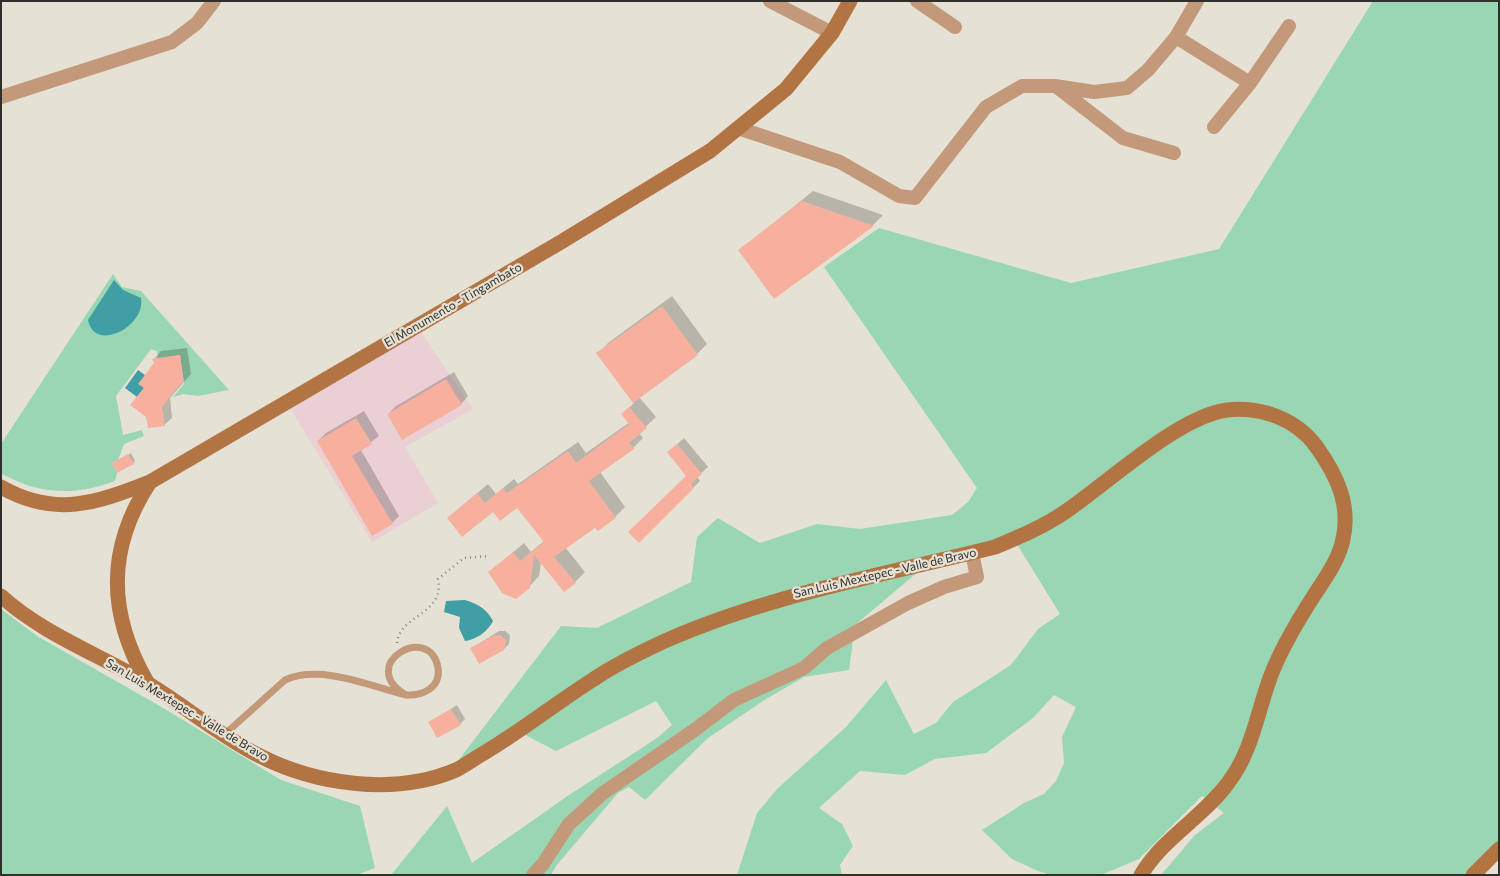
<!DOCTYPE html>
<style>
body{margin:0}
#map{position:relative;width:1500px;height:876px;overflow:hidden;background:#e6e1d5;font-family:Commissioner,sans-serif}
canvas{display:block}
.frame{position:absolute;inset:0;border:2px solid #312f2a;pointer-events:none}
</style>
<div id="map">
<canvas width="1500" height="876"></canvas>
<div class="frame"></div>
</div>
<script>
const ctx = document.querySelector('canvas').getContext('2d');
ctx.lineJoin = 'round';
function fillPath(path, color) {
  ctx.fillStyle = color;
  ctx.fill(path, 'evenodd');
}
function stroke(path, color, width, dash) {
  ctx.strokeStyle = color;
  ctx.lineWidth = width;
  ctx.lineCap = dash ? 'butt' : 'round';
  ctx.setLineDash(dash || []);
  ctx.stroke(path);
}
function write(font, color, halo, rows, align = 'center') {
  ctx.font = font + ' Commissioner,sans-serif';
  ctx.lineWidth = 4.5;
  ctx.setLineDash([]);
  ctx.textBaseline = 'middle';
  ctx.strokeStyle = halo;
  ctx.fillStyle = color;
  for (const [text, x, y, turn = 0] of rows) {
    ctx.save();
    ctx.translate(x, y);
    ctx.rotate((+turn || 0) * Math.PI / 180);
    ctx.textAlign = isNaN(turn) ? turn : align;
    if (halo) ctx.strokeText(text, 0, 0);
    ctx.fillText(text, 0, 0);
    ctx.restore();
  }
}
fillPath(new Path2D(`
 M421,332L473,409L405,447L438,503L372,542L290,408Z`), '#ead0d5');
fillPath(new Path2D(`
 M1373,1H1499V841L1464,875H1161L1195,835L1224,813L1202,796L1139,859L1101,875H1050L1038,871L1012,859L982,830L1024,803L1044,794L1056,781L1064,763L1062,737L1076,707L1054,695L1033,718L986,753L935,759L905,775L860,771L819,808L842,824L853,846L840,865L842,875H737L757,813L778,788L846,727L886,680L914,734L936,723L953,702L1011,665L1038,629L1060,614L1015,541L932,560L855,625L849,670L804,677L766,699L708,738L645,800L629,787L618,793L556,866L551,875H391L447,806L472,863L569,795L657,738L672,725L656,701L556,751L514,729L454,766L561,626L597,628L691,582L697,537L718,518L760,543L817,524L860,529L952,515L968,502L977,488L824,267L879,228L1071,283L1219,249Z
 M113,274L122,287L141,291L229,390L198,396L183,394L173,397L184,384L180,355L158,358L157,351L151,349L116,396L123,435L142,430L144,436L124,444L118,460L112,463L117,473L115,481C76,496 38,495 1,473V444Z
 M1,609L37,636L165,709L281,780L360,806L375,868L357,875H1Z`), '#99d6b3');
fillPath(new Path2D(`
 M114,280L123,290L141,298C146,327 94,353 88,320Z
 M138,370L145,375L144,388L137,397L125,388Z
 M465,600C478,604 487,609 493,621C488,631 476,640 465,641L459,628L460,617L444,612L446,601Z`), '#3f9fa5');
fillPath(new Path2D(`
 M813,191L883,215L873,225L774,298L739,251Z
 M672,296L707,344L697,354L639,397L656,417L639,433L643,438L633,448L600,472L625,507L615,517L595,526L565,547L585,572L575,582L541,562L539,576L529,587L490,572L524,543L531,552L544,541L517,506L448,518L488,484L496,494L514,479L518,484L578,442L586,453L630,422L622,414L634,403L598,354L608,343Z
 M187,348L191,374L170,398L172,418L164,425L145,388L155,364L154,359L161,351Z
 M454,372L468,396L461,404L388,414L396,406Z
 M364,411L379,436L361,450L399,516L392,523L318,441L326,433Z
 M684,438L708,467L697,477L700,481L639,541L688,475L675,446Z
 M131,453L135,461L133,463H114Z
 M499,631H505L510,635L509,644L504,649L472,648Z
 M457,705L465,719L460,724L430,723Z`), '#0003');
fillPath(new Path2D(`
 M802,201L874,226L774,299L738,250Z
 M662,306L698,355L633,403L596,353Z
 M180,355L184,383H181L162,407L165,426L148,428L146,417L130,405L144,388L138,384L154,363L152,359Z
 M446,379L462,405L402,440L387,414Z
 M629,407L647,428L629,443L634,449L589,481L616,518L598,531L595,528L554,557L576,583L564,592L534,555L530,588L516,599L502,593L488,572L513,552L520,561L544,542L517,508L500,521L493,512L462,537L447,518L477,493L485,503L503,488L507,493L568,451L576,463L629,424L621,414Z
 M356,418L372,444L352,456L393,524L372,536L317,441Z
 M677,444L702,474L691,484L694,488L639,543L628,532L686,476L667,452Z
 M128,454L134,464L117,473L112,463Z
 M500,635L506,640L504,650L479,664L470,648L493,636Z
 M451,709L461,725L437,738L428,722Z`), '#f8b09e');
stroke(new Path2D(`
 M397,643C400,614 445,615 438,579L464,558L488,556`), '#8c8880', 2.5, [1, 4]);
stroke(new Path2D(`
 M225,734L285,680C321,664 370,686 406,695C422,696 441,688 438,668C430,621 355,665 406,695`), '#c3997a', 7);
stroke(new Path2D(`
 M770,1L832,33
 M917,1L955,27
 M1176,37L1250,83
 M1057,87L1123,138L1174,153
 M1,97L172,42L197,23L214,1
 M1214,127L1250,83L1289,26
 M738,128L840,162L899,196L915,198L986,107L1022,86H1055L1094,92L1127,88L1148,70L1176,37L1197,1
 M533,875L543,864L569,824L603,793L696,729L734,700L804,668L827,648L908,603L944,587L977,577L972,553`), '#c3997a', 14);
stroke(new Path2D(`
 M1,487C55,518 97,503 150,482L561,242L710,151L786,89L832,33L850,1
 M1,596C43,634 98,654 147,683C185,706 219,735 258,755C316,785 395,796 456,770C466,765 475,758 484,753C523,730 556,703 594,679C616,664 643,651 667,640C772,594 884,575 995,547C1019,537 1043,527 1065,512C1108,483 1177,417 1227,410C1261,406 1296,419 1316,446C1336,474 1351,504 1343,539C1339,560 1324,580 1313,597C1297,622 1280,650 1270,678C1257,713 1252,752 1228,783C1203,817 1163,838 1141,875
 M147,682C108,614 106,549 150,482
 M1473,875L1499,849`), '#b27443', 15);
write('12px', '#312f2a', '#e6e1d5', [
 ["El Monumento - Tingambato",453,305,-30],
 ["San Luis Mextepec - Valle de Bravo",885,573,-13],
 ["San Luis Mextepec - Valle de Bravo",187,710,31]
]);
</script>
